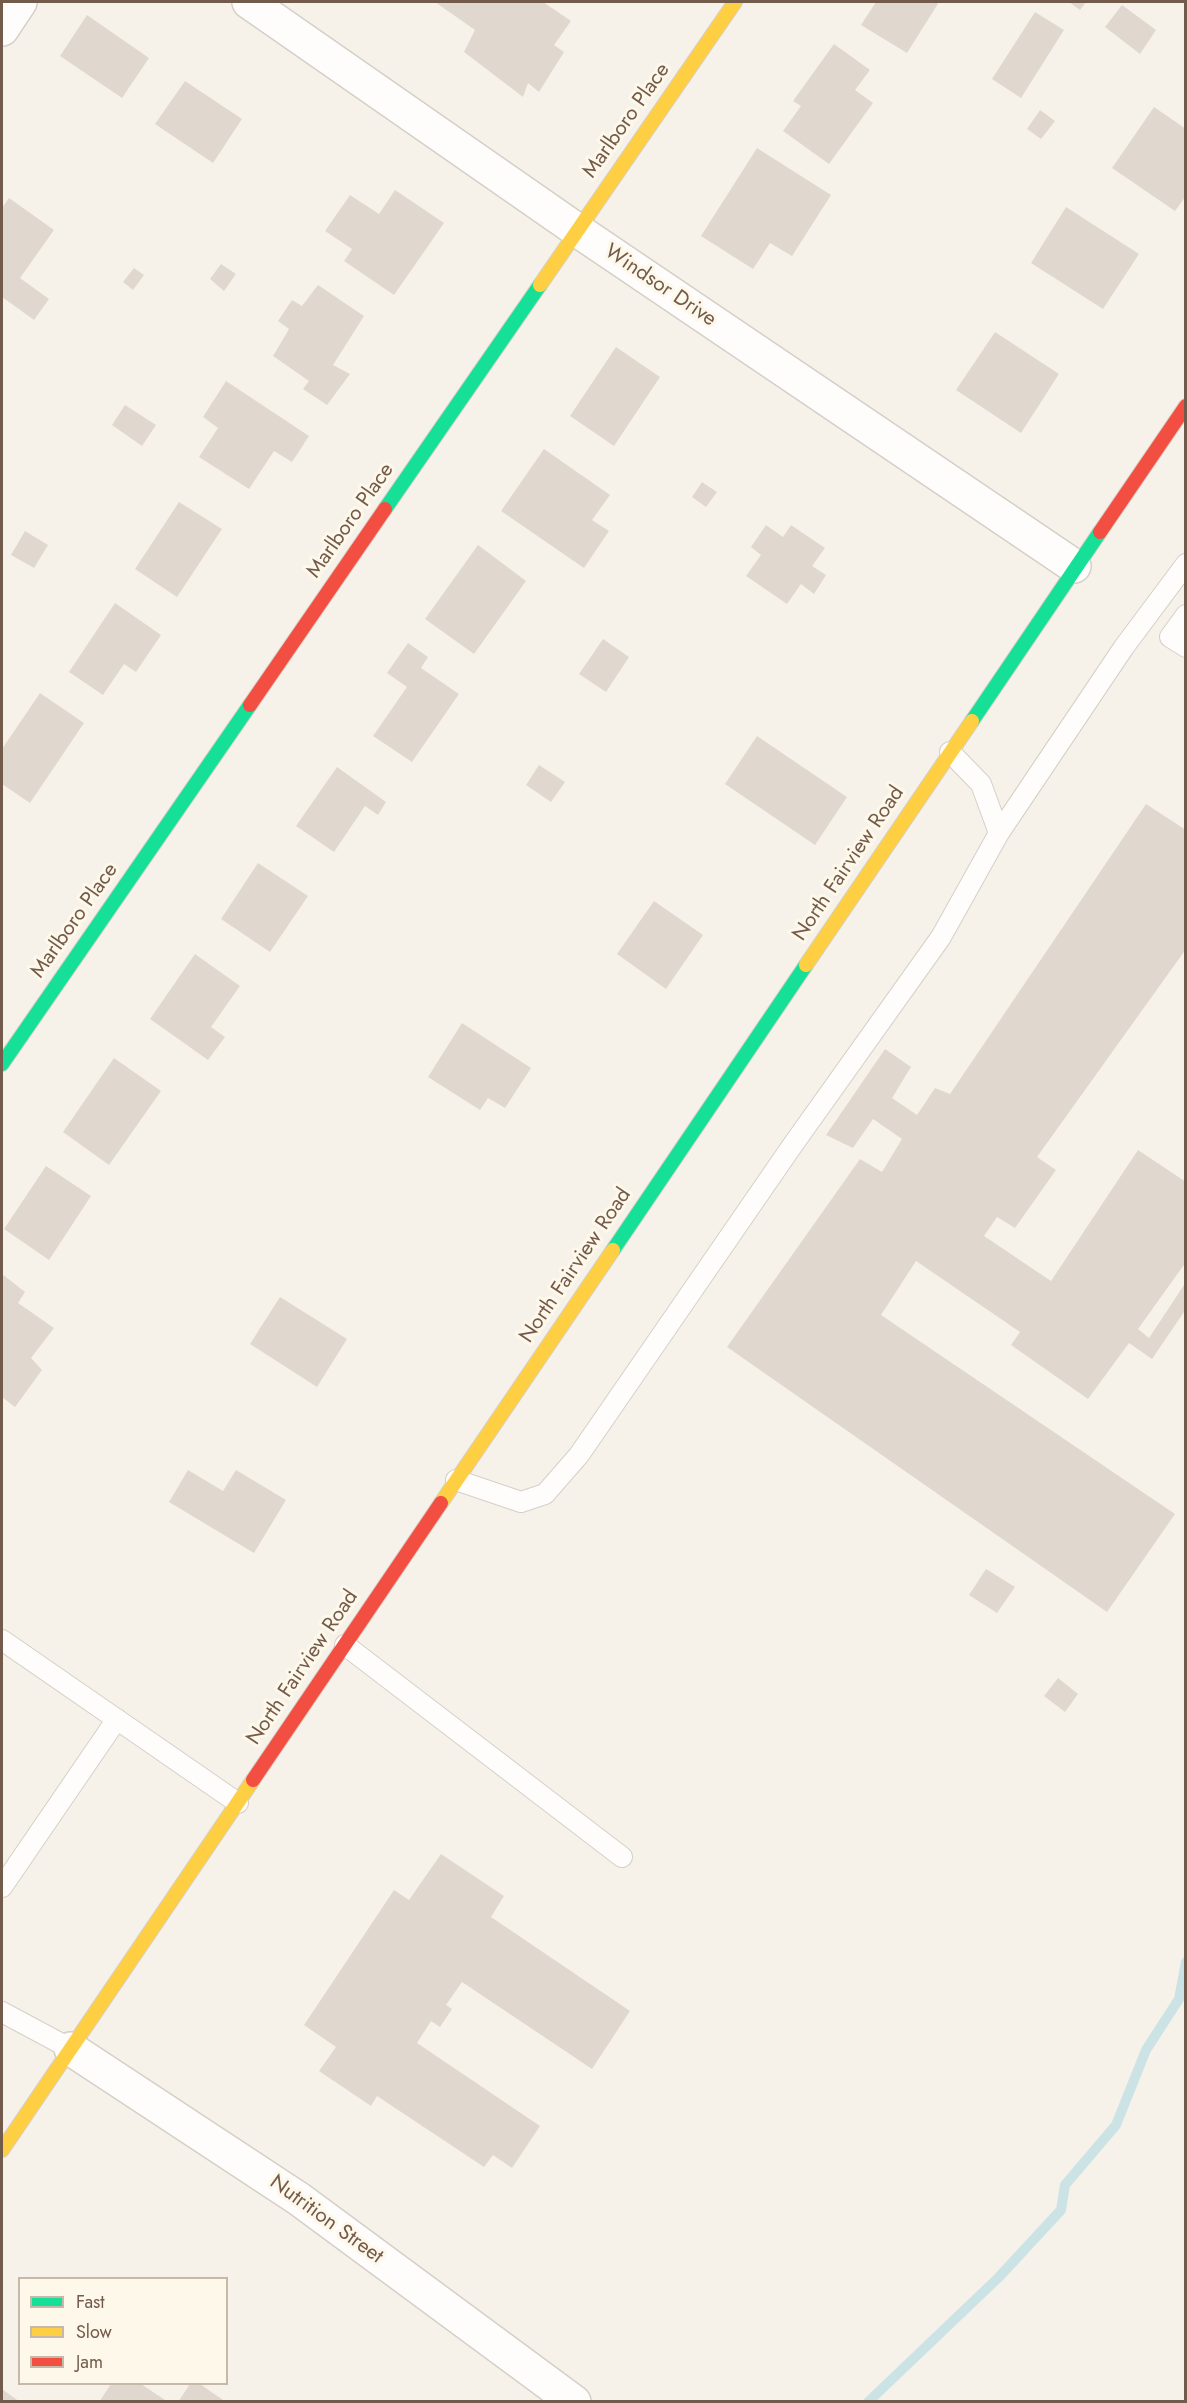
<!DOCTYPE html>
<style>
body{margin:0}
#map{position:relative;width:1187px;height:2403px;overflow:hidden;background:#f6f2e9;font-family:Jost,sans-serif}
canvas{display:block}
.frame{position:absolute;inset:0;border:3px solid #735b4b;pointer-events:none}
.legend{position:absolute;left:18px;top:2277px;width:210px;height:108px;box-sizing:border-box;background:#fef8ea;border:2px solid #c6b9aa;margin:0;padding:8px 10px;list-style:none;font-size:18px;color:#735b4b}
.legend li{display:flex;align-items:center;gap:12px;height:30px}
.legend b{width:30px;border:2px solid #c6b9aa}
</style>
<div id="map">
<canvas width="1187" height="2403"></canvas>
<div class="frame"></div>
<ul class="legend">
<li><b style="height:8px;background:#16e098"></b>Fast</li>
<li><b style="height:8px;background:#ffcf43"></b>Slow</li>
<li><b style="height:8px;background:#f24e42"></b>Jam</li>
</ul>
</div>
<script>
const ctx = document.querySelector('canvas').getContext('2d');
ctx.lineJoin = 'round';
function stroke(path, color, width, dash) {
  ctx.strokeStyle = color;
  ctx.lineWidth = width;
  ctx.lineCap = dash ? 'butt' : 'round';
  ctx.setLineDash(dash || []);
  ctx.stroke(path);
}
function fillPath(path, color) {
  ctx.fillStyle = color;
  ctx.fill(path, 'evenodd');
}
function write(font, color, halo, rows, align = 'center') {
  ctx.font = font + ' Jost,sans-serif';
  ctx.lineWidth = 6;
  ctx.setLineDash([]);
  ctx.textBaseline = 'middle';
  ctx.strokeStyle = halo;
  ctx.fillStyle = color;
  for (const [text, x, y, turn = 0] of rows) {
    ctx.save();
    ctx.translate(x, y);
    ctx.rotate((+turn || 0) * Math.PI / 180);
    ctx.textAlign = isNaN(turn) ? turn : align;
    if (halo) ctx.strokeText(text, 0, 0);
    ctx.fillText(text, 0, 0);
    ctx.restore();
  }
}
stroke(new Path2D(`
 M868,2402L999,2277L1061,2210L1065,2185L1116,2125L1146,2050L1179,1999L1186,1962`), '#cce3e6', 10);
fillPath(new Path2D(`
 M435,2H543L571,21L554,45L564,52L539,92L528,83L523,97L464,52L475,30Z
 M876,2H939L907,53L861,25Z
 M1069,2H1086L1080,10Z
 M1122,5L1156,30L1140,54L1105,27Z
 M1035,12L1064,30L1021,98L992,79Z
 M87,15L149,58L122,98L60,56Z
 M834,44L870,70L855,90L873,103L829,164L783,131L801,106L793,101Z
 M185,81L242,119L213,163L155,124Z
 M1154,107L1186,129V196L1175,211L1112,168Z
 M1040,110L1055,121L1041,139L1027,129Z
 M757,148L831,195L792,256L770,243L753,269L701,236Z
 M395,190L444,223L394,295L344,261L352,249L325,231L350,195L379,214Z
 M9,198L54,230L20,278L49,299L34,320L2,297V208Z
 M1066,207L1139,254L1103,309L1031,263Z
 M221,264L236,274L224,291L210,279Z
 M134,268L144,275L133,290L123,282Z
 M318,285L364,316L333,365L350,374L327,405L303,389L309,381L273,356L289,329L278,321L292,300L302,306Z
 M995,332L1059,374L1021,433L956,390Z
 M616,347L660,377L614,446L570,416Z
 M226,381L309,436L292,462L274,451L249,489L199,457L218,428L203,417Z
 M125,405L156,425L142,446L112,425Z
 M544,449L610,495L592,520L609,531L584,568L501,511Z
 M702,482L717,492L706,507L692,497Z
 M179,502L222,529L177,597L135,569Z
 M766,525L783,537L791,525L825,548L812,566L826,575L814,594L801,584L787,604L746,576L761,555L751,547Z
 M25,531L48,545L34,568L11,555Z
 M478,545L526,581L474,654L425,619Z
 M115,603L161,635L136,672L124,664L103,695L69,672Z
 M603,639L629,657L606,692L579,674Z
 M408,643L428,657L421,668L459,694L412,762L373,736L407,687L387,673Z
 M40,693L84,723L30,803L2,784V749Z
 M757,736L847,797L815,845L725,784Z
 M539,765L565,782L551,802L526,785Z
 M337,767L386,802L378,815L365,806L334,852L296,826Z
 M1146,804L1186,830V949L1037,1157L1056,1170L1015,1228L997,1217L984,1236L1051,1281L1138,1150L1186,1182V1262L1138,1329L1149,1338L1186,1282V1309L1152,1359L1129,1343L1088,1399L1011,1345L1020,1332L916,1261L881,1315L1175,1514L1107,1612L727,1347L860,1159L882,1172L902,1139L873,1119L853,1148L826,1135L885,1049L911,1067L892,1098L917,1115L935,1088L950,1094Z
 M258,863L308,896L270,952L221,919Z
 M654,901L703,935L666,989L617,954Z
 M195,954L240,986L211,1027L225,1037L208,1060L150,1019Z
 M462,1023L531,1068L505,1108L488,1098L480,1110L428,1077Z
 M114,1058L161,1091L109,1165L63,1132Z
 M46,1166L91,1196L49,1260L4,1229Z
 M2,1274L25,1292L18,1303L54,1328L31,1358L42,1370L15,1407L2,1397Z
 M280,1297L347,1339L317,1387L250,1344Z
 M188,1470L223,1491L236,1470L286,1500L254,1553L169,1502Z
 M986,1569L1015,1587L997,1613L969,1595Z
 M1058,1678L1078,1694L1065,1712L1044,1696Z
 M441,1854L504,1896L491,1917L630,2011L592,2069L462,1982L446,2005L452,2009L440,2027L431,2021L417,2043L540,2126L512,2168L493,2155L484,2167L377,2096L371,2106L319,2071L336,2047L304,2025L394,1890L409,1900Z
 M111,2384H141L168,2402H99Z
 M190,2384H200L226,2402H178Z
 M2,2389L20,2402H2Z`), '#e0d8cf');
const lane = new Path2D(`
 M1186,615L1170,637L1186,647
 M950,752L981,784L999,833
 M456,1480L521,1502L545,1494L579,1455L792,1146L941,937L999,833L1124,647L1186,564
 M2,1640L238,1803
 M345,1645L622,1857
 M2,1887L117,1719
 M2,2012L71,2049`);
const street = new Path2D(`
 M249,2L577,230L1074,566
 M2,29L20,2
 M71,2049L299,2199L574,2402`);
const fast = new Path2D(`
 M385,509L540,285
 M972,721L1100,532
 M2,1064L250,705
 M613,1250L806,965`);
const slow = new Path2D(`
 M540,285L735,2
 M806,965L972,721
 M441,1503L613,1250
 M2,2150L253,1780`);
const jam = new Path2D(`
 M1100,532L1186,406
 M250,705L385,509
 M253,1780L441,1503`);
stroke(lane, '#d5cfc8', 22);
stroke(street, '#d5cfc8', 36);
stroke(fast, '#d6cfc7', 16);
stroke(slow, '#d6cfc7', 16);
stroke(jam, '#d6cfc7', 16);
stroke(lane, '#fefdfc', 20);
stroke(street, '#fefdfc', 33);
stroke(fast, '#16e098', 14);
stroke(slow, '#ffcf43', 14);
stroke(jam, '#f24e42', 14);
write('21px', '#735b4b', '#fef8ea', [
 ["Marlboro Place",627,121,-55],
 ["Windsor Drive",660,286,34],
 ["Marlboro Place",351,521,-55],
 ["North Fairview Road",849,864,-56],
 ["Marlboro Place",75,921,-55],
 ["North Fairview Road",576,1266,-56],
 ["North Fairview Road",303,1668,-56],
 ["Nutrition Street",326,2220,36]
]);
</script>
